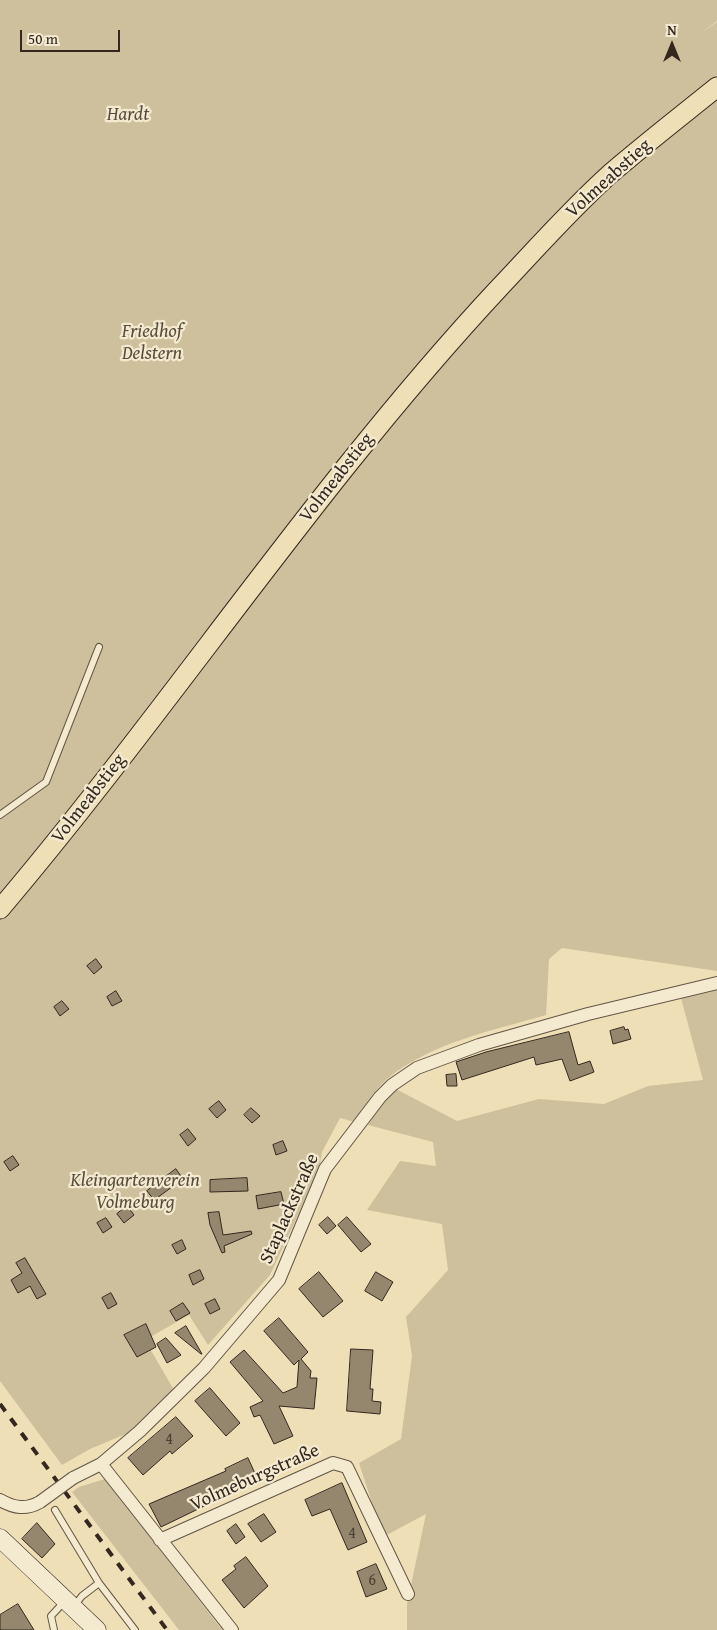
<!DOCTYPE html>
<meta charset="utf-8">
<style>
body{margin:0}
#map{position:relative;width:717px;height:1630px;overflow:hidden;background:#eedfb6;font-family:"Gentium Book Plus",serif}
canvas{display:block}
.north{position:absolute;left:647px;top:20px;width:50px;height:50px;-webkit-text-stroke:4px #f4ead0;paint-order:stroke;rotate:0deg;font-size:14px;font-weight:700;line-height:20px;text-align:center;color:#33271f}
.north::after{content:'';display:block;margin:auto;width:18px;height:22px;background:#33271f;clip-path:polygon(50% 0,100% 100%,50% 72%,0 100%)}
.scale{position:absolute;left:20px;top:30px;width:100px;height:22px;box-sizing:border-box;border:2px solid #33271f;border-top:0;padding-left:6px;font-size:15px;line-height:18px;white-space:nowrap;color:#33271f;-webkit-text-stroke:4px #f4ead0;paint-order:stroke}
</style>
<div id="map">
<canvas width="717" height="1630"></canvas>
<div class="north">N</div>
<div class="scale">50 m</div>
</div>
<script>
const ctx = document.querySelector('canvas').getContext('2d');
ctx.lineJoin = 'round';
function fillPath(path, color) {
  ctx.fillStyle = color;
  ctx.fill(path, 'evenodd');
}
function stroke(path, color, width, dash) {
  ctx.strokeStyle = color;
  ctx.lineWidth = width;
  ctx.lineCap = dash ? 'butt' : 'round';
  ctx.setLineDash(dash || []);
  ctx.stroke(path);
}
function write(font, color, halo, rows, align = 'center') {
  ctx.font = font + ' "Gentium Book Plus",serif';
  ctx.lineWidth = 4.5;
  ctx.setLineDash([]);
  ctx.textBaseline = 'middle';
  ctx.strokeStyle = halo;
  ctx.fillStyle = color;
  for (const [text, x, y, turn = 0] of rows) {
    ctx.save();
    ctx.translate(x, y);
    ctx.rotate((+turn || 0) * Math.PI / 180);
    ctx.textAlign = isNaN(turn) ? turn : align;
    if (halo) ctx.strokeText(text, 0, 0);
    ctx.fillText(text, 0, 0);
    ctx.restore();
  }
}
fillPath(new Path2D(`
 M0,0H717V21L701,33L717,22V971L562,948L549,959L546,1015C492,1031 432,1042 387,1079C374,1090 365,1107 355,1122L340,1118L322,1152L319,1170L270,1275L208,1345L189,1315L145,1340L174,1390L133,1431L90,1449L62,1465L0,1381Z
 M717,990V1630H407V1604L426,1514L383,1537L359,1463L401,1439L412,1356L406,1317L448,1270L442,1224L367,1210L400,1161L436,1166L433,1142L368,1125L384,1100L396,1089L457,1121L539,1099L604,1104L648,1086L703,1080L681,998Z
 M105,1479L219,1626L223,1630H179L72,1492L79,1487Z`), '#cec09c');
const building = new Path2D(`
 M96,959L102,967L94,974L87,966Z
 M116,991L122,1001L112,1006L107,997Z
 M62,1001L69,1009L60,1016L54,1007Z
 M624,1027L625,1030L628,1029L631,1039L613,1044L610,1031Z
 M569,1032L578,1065L590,1061L594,1072L570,1081L562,1059L536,1065L534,1057L462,1080L456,1062L486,1052Z
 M456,1074L457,1086H447L446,1075Z
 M219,1101L226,1110L217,1118L209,1109Z
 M251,1108L260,1116L252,1123L244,1115Z
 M188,1129L196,1139L188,1146L180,1135Z
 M283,1141L287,1151L276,1155L273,1145Z
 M13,1156L19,1165L10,1171L4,1162Z
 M176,1169L183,1179L154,1200L147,1191Z
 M247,1178L248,1191L210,1192V1180Z
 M281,1192L284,1204L258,1209L256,1196Z
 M127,1206L134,1215L124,1223L117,1214Z
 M219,1212L223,1235L251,1231L252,1234L224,1246L225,1252L222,1253L210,1225L208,1213Z
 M328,1217L336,1226L327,1234L319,1225Z
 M347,1217L371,1244L361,1252L338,1225Z
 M106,1218L112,1227L103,1233L97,1223Z
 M182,1240L186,1249L177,1254L172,1245Z
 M25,1258L46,1294L37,1299L30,1286L18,1293L11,1280L22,1273L16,1263Z
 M200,1270L204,1279L193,1285L189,1275Z
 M319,1272L343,1301L323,1317L299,1289Z
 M376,1272L393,1282L382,1301L365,1291Z
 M111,1293L117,1304L108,1309L102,1298Z
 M215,1299L220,1309L210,1314L205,1304Z
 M183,1303L190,1313L176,1321L170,1311Z
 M279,1318L308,1352L301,1359L311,1371L310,1378H317L314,1409L279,1406L293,1436L274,1444L260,1415L254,1417L250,1407L263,1401L230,1362L244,1350L283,1393L297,1387L299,1360L294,1365L264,1331Z
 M146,1324L156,1347L137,1357L124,1335Z
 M186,1326L202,1354H201L175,1333Z
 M166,1338L181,1355L167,1363L157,1344Z
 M351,1349L373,1350L370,1389H373L372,1401L381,1402L380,1414L347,1411Z
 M210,1388L240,1423L226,1436L195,1401Z
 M176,1417L193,1436L172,1454L170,1451L143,1475L128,1458Z
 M248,1458L258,1480L161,1527L149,1504L226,1471L225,1469Z
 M342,1483L367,1542L348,1550L330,1509L312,1516L305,1500Z
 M264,1514L276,1532L261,1542L248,1524Z
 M37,1523L55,1544L42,1558L22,1539Z
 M236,1524L245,1537L236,1544L227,1531Z
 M246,1557L268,1586L244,1608L222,1580L236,1569L234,1566Z
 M376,1564L387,1589L366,1597L357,1572Z
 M18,1604L34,1630H0V1615Z`);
fillPath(building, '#94876e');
stroke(building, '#33271f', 1);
const lane = new Path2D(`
 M0,815L46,782L99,647
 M55,1510L99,1583L135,1630
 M74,1606L82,1596L99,1583
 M54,1630L51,1616L64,1602`);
const street = new Path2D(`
 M101,1464L232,1630
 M73,1478L101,1464L140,1431L204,1368L279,1280L325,1169L380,1097L392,1085L417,1068L479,1045L588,1014L717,983
 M0,1500C14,1508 26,1510 40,1502
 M160,1540L333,1463L347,1467L408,1594`);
const secondary = new Path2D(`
 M0,1538L97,1630`);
const primary = new Path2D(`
 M0,909C172,706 318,482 499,288C535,250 571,209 610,174C645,144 681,116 717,87`);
stroke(lane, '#625545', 8);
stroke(street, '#625545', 14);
stroke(secondary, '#33271f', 19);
stroke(primary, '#33271f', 21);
stroke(lane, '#f4ead0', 6);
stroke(street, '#f4ead0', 12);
stroke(secondary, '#f4ead0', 18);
stroke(primary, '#eedfb6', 19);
stroke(new Path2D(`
 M0,1404L167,1630`), '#33271f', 4, [9, 9]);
const streetBridge = new Path2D(`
 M40,1502L73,1478`);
stroke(streetBridge, '#625545', 14, []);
stroke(streetBridge, '#f4ead0', 12);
write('16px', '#4b3f33', null, [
 ["4",169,1440],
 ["4",352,1534],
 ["6",372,1581]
]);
write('italic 19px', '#5a4d3e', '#f4ead0', [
 ["Hardt",128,115],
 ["Friedhof",152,332],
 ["Delstern",152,354],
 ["Kleingartenverein",135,1181],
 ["Volmeburg",135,1203]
]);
write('19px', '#33271f', '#f4ead0', [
 ["Volmeabstieg",609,179,-42],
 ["Volmeabstieg",337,478,-52],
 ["Volmeabstieg",89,799,-52],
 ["Staplackstraße",290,1209,-66],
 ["Volmeburgstraße",255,1478,-24]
]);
</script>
